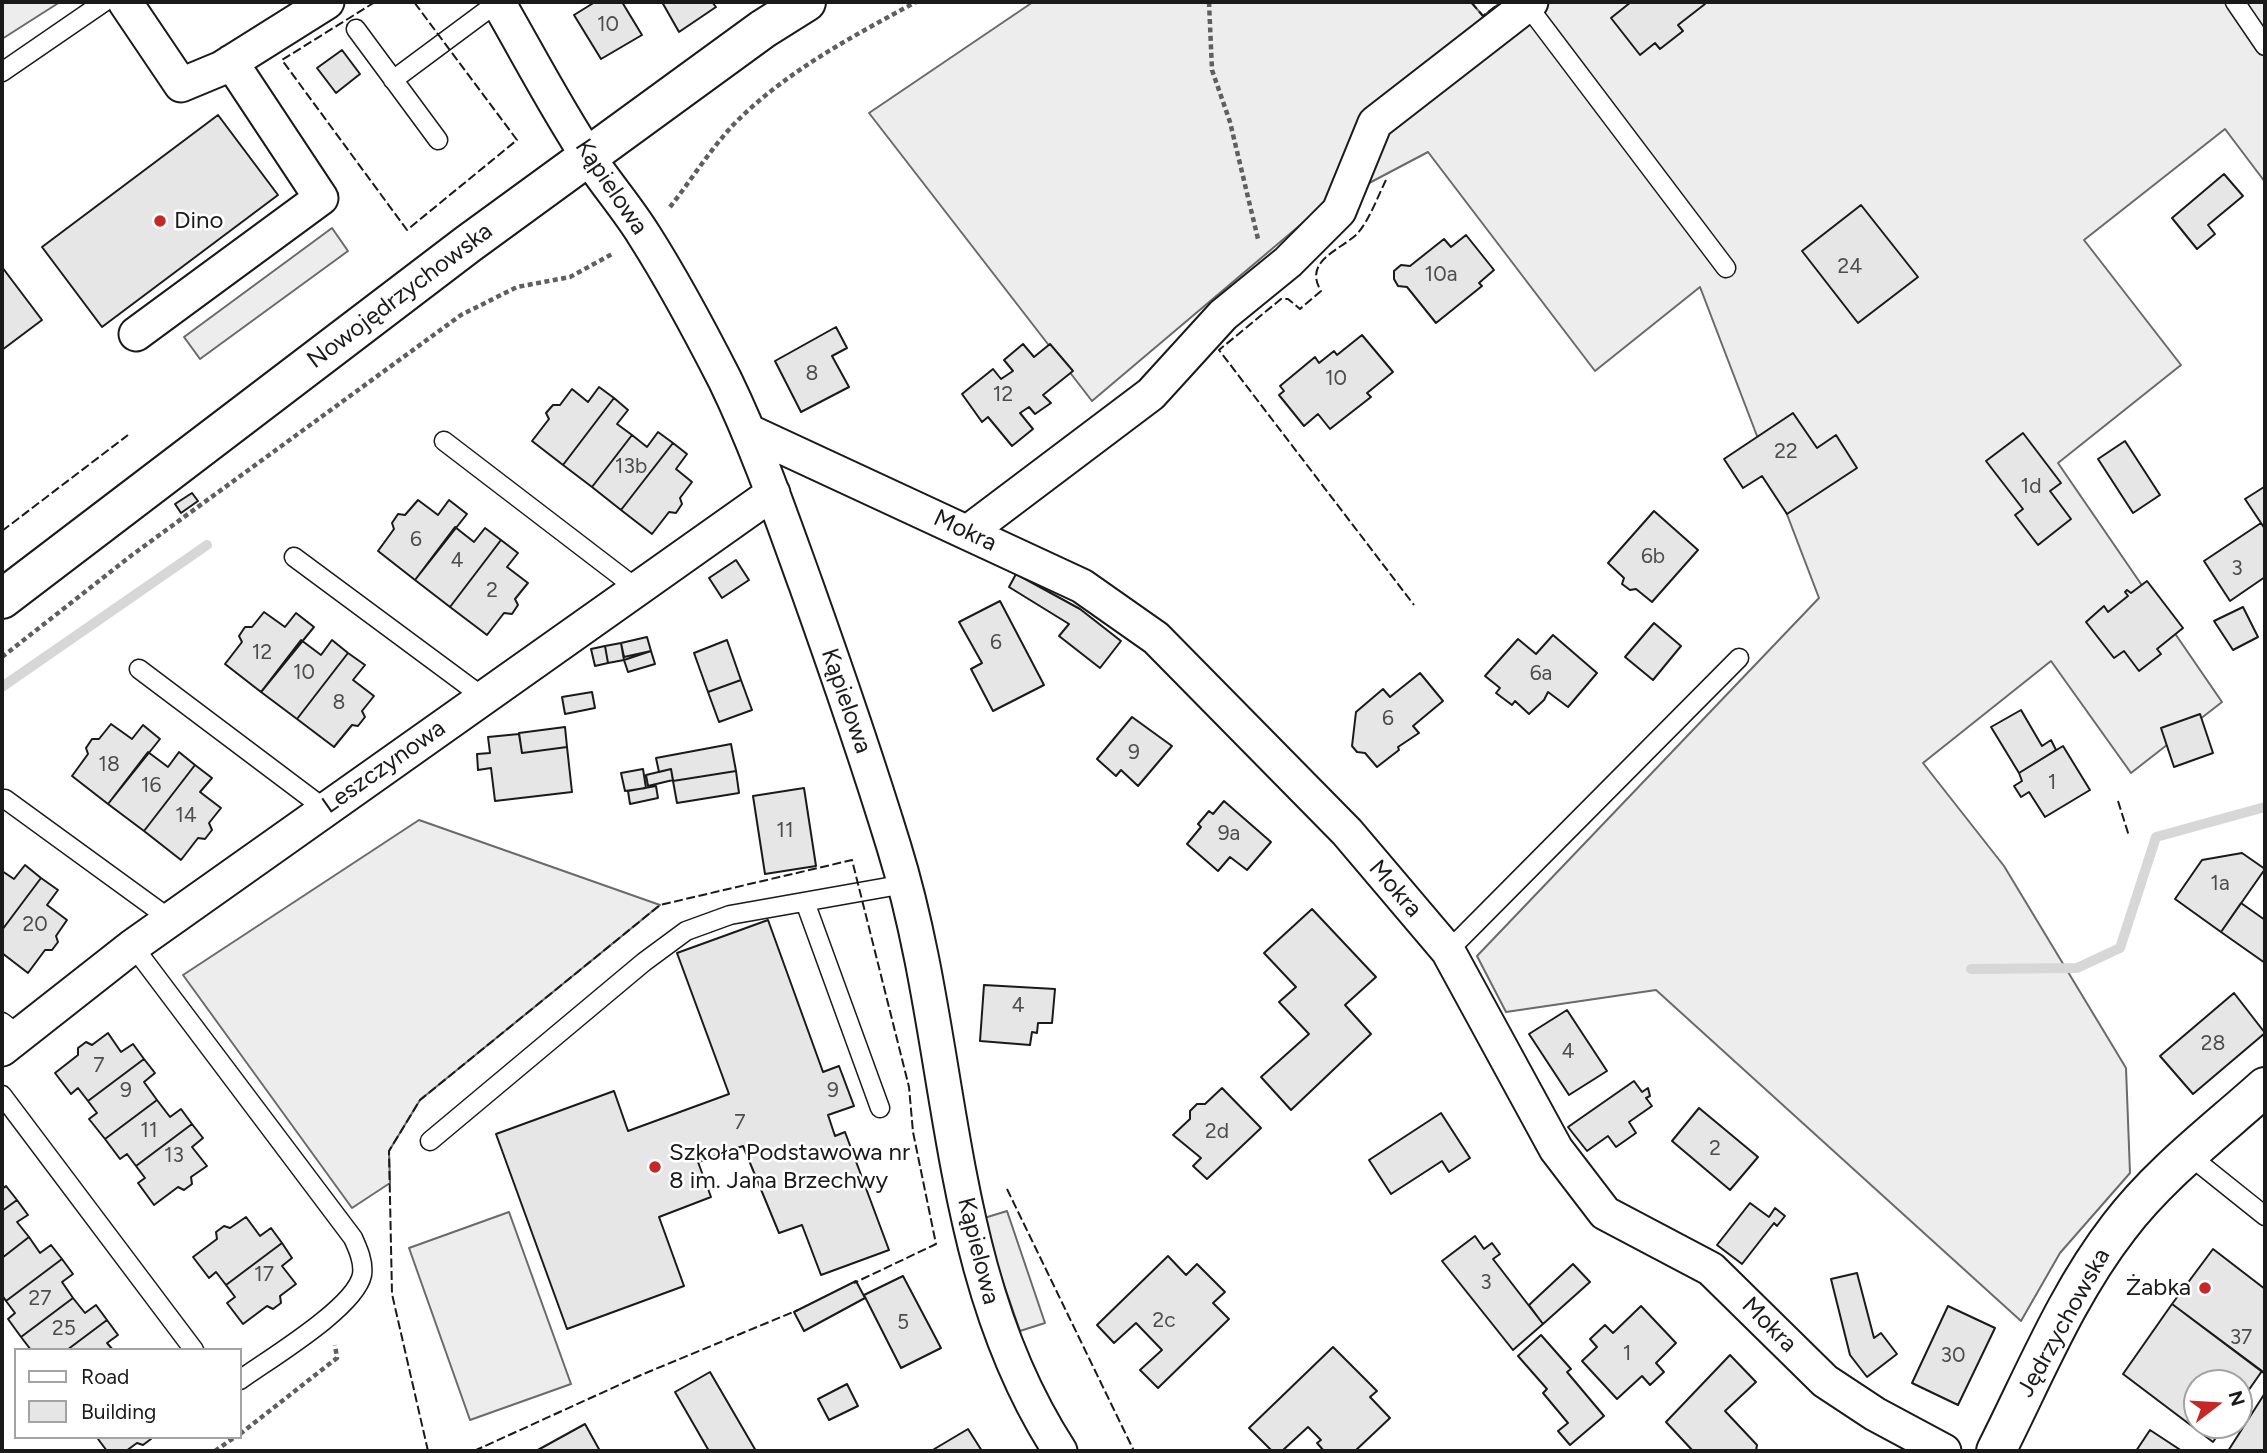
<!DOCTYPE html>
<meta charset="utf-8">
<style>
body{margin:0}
#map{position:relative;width:2267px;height:1453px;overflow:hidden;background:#fff;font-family:Figtree,sans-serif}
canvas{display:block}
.frame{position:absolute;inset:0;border:4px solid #1a1a1a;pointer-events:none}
.legend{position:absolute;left:14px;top:1348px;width:228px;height:91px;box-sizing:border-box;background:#fff;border:2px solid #a3a3a3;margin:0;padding:9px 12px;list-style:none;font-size:21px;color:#1a1a1a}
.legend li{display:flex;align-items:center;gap:14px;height:35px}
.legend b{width:35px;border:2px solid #a3a3a3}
.north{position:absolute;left:2183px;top:1369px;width:70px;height:70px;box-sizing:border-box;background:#fff;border:2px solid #a3a3a3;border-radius:50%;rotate:73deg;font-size:19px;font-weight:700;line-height:28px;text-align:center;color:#1a1a1a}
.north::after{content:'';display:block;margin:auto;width:24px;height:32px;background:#c62828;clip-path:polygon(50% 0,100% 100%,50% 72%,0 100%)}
</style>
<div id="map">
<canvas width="2267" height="1453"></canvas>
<div class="frame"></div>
<ul class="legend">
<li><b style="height:9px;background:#fff"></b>Road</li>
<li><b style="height:19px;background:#e6e6e6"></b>Building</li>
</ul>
<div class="north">N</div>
</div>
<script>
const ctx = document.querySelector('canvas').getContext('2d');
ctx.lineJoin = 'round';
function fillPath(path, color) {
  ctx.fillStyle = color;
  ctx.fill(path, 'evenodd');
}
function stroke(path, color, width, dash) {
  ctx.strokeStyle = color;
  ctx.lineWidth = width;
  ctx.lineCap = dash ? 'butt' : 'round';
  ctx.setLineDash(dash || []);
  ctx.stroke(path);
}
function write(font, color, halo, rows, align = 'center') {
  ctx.font = font + ' Figtree,sans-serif';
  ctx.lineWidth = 5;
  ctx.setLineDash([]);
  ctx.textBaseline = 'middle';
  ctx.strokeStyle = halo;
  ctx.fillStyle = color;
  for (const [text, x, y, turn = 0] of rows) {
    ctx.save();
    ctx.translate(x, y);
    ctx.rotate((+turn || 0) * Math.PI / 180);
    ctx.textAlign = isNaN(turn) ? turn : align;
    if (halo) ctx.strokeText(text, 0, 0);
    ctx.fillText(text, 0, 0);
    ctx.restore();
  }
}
const built = new Path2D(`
 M2,2H60L2,39Z
 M1033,2H1471L1483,16L1501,2H2265V182L2225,129L2084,240L2181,365L2058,463L2222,702L2131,773L2051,661L1923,763L2004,866L2126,1068L2130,1173L2060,1253L2021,1321L1656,990L1506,1012L1477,956L1819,598L1700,287L1595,371L1428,152L1318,210L1092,401L869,113Z
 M332,228L348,251L200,359L184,337Z
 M419,820L660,905L420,1100L389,1151L390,1183L352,1208L183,975Z
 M1007,1211L1045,1323L1020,1331L981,1219Z
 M509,1212L571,1384L470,1420L409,1248Z`);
fillPath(built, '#ededed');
stroke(built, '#6a6a6a', 2);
stroke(new Path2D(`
 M2,687L207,545
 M1971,969L2077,968L2120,948L2156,837L2265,807`), '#d7d7d7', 10);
const building = new Path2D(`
 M595,2H622L642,35L601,59L574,15Z
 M662,2H712L716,7L679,32Z
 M1631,2H1703L1705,4L1678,25L1683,31L1660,49L1655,43L1640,55L1611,18Z
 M342,50L360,74L336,93L317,68Z
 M218,115L278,195L102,327L42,247Z
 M2224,174L2243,196L2208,225L2215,234L2197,249L2172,218Z
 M1861,205L1918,277L1858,323L1802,251Z
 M1466,235L1494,270L1479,283L1482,286L1436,323L1407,287L1398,286L1394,279V271L1401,265L1410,266L1444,239L1451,247Z
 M2,267L42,320L2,350Z
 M836,327L847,348L832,356L849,387L801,412L775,361Z
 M1362,335L1393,372L1367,393L1371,397L1330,429L1318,414L1304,426L1279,395L1284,391L1280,386L1315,357L1319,363L1334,351L1337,355Z
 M1023,344L1034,357L1050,344L1073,371L1043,395L1051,403L1035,414L1029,407L1020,413L1033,429L1012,446L988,417L982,422L962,394L993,369L1001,379L1013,371L1004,360Z
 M599,387L614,398L563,465L532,441L549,419L546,413L553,405H560L572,389L588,402Z
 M614,398L628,410L617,424L632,435L592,487L563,465Z
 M1793,413L1817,448L1836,435L1857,468L1787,514L1762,476L1743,488L1724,459Z
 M658,432L673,443L621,510L592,487L632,435L647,447Z
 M2023,433L2061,483L2050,491L2071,519L2038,545L2015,515L2023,509L1986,461Z
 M2125,441L2160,495L2133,513L2098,459Z
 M673,443L687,454L676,469L692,482L680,498L682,504L676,513L669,512L652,534L621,510Z
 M2264,487L2265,489V529L2245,499Z
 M192,493L198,501L181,513L175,504Z
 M418,500L438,515L449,500L467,514L415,580L378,551L394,529L392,523L398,514L405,515Z
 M1654,511L1698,550L1652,602L1636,589L1630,590L1622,584L1624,578L1608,563Z
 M2261,523L2265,529V577L2230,601L2204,561Z
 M455,527L474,542L485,528L501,540L450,607L415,580Z
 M501,540L518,553L507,567L528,583L515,599L518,605L512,614L504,613L487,635L450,607Z
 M736,560L749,580L722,598L709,578Z
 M1016,574L1080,609L1121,641L1100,668L1059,636L1069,624L1009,587Z
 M2147,581L2183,628L2157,649L2161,654L2139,671L2124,651L2114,658L2086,622L2104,606L2108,612L2128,596L2125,592L2127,590L2131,593Z
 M1000,601L1044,685L993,711L971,669L982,663L959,622Z
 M2243,607L2258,637L2233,650L2214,621Z
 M264,612L285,627L296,613L314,627L261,692L225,664L242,642L239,636L245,627H252Z
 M1654,623L1681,646L1653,680L1625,657Z
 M1553,635L1597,673L1568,707L1548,692L1544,700L1529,714L1515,701L1512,705L1496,693L1500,688L1485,676L1518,639L1536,654Z
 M647,637L651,651L624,657L621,643Z
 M301,640L321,655L332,640L348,653L297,719L261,692Z
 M727,640L741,680L708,692L694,653Z
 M621,643L624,660L608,663L605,646Z
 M605,646L608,663L595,666L591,649Z
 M651,651L655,664L628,672L624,660Z
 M348,653L365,665L353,680L374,696L362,711L365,717L358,726L352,725L334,747L297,719Z
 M1420,673L1443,701L1413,726L1419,733L1398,747L1399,750L1377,767L1365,753L1357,752L1352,746L1356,712L1383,689L1390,697Z
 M741,680L752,710L719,722L708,692Z
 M592,692L595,708L565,714L562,697Z
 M2021,710L2042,746L2051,740L2056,750L2019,773L1991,727Z
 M2200,714L2213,753L2174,767L2161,728Z
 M1132,717L1172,746L1138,786L1121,770L1116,776L1097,759Z
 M111,724L132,739L143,725L160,739L108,804L72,776L88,754L86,748L92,739H99Z
 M565,727L567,747L522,753L519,733Z
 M519,734L522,753L567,747L572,792L495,801L491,768L478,770L477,754L490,753L488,737Z
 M731,744L736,771L673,781L671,769L659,772L656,758Z
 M2063,746L2090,790L2045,817L2029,792L2021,797L2014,786L2022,781L2019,773Z
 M148,752L168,767L179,752L195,765L144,831L108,804Z
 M195,765L212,778L200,792L221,808L209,823L212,830L205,839L198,838L181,860L144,831Z
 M643,769L646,788L625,791L621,773Z
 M671,769L673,780L648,786L646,775Z
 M736,771L739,793L677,803L673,781Z
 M656,786L658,798L630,804L628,791Z
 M804,788L816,866L765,874L753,796Z
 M1224,801L1271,842L1247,870L1230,857L1218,871L1187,844L1201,827L1198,824L1209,811L1213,814Z
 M2242,853L2265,869L2221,932L2175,899L2202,860Z
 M25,865L41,878L2,930V871L14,879Z
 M41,878L58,890L47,905L67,920L56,936L58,942L52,950H45L28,973L2,953V930Z
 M2241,903L2265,920V963L2221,932Z
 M1312,909L1376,977L1345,1005L1371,1034L1291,1110L1261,1077L1309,1034L1279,1002L1296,987L1264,953Z
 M768,920L823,1072L839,1066L854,1106L828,1115L835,1136L845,1132L889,1250L821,1275L802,1225L779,1233L743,1146L698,1162L711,1197L659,1217L684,1286L567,1329L496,1134L614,1091L628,1131L729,1094L677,953Z
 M984,985L1055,989L1052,1023H1038L1037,1033L1032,1032L1030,1045L980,1041Z
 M2234,993L2265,1033L2193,1094L2160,1056Z
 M1567,1010L1607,1071L1569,1095L1529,1034Z
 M108,1033L121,1052L133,1044L144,1059L88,1101L78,1088L71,1094L55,1073L78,1055V1048L86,1042L92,1045Z
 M144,1059L155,1073L144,1082L157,1100L105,1139L89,1119L97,1113L88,1101Z
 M1634,1081L1642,1092L1648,1088L1650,1096L1646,1098L1652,1106L1629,1122L1636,1133L1616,1147L1608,1136L1587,1151L1568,1127Z
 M1222,1088L1261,1128L1207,1179L1193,1166L1201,1158L1173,1135L1190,1119V1111L1197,1104H1205Z
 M157,1100L170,1117L181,1109L192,1124L136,1166L127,1154L120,1159L105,1139Z
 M1699,1108L1758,1157L1730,1190L1672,1141Z
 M1441,1113L1470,1158L1449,1172L1442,1161L1391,1194L1369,1160Z
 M192,1124L203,1138L192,1147L207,1166L191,1177L192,1184L184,1190L178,1187L154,1205L138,1183L145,1178L136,1166Z
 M6,1186L17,1200L2,1211V1189Z
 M17,1200L28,1215L17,1222L29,1237L2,1258V1211Z
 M1750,1203L1769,1217L1775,1208L1785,1216L1777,1226L1774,1223L1742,1264L1717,1245Z
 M246,1217L260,1236L271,1228L282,1243L226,1285L216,1272L209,1278L193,1257L217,1239L216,1232L224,1226L230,1228Z
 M1475,1236L1484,1249L1492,1243L1500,1254L1493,1259L1543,1324L1513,1350L1442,1261Z
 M29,1237L40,1253L51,1245L62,1259L6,1301L2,1295V1258Z
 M282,1243L292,1258L282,1266L296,1284L280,1296L281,1303L273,1309L267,1306L243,1324L227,1303L235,1297L226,1285Z
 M2213,1249L2265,1289V1374L2172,1304Z
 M1168,1256L1186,1275L1197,1264L1225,1292L1213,1303L1229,1319L1158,1388L1140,1370L1162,1350L1136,1323L1114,1343L1097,1325Z
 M62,1259L73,1274L62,1282L73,1298L21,1337L8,1319L15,1313L6,1301Z
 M1573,1264L1590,1282L1543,1324L1529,1305Z
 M1857,1273L1874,1338L1881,1333L1897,1354L1867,1377L1850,1355L1831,1279Z
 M903,1276L941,1348L901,1368L864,1295Z
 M856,1281L865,1298L804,1331L794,1312Z
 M73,1298L85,1313L96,1305L107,1320L67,1350H31L21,1337Z
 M2172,1304L2262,1371L2239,1404V1383H2197V1425H2225L2213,1442L2123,1374Z
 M1641,1306L1676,1343L1656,1363L1664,1372L1650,1385L1642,1376L1617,1399L1582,1361L1597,1347L1590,1339L1605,1325L1613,1333Z
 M1948,1306L1995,1328L1958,1405L1912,1383Z
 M107,1320L118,1335L107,1343L113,1350H67Z
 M1541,1335L1571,1369L1567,1372L1604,1416L1570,1445L1558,1431L1568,1423L1543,1393L1547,1389L1518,1356Z
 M1333,1347L1377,1391L1370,1397L1390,1418L1355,1451H1324L1317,1443L1321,1440L1308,1427L1282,1451H1272L1249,1428Z
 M1730,1355L1756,1382L1725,1411L1757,1445L1756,1451H1693L1666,1422Z
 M710,1372L756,1451H709L675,1392Z
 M847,1384L858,1406L829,1420L818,1399Z
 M2265,1393V1451H2228Z
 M585,1424L600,1451H536Z
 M968,1429L982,1451H931Z
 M2150,1430L2182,1451H2136Z
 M100,1437H151V1439L143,1445L137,1443L126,1451H107L98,1439Z`);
fillPath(building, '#e6e6e6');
stroke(building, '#1a1a1a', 2);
const service = new Path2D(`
 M2235,2L2265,46
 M1527,5L1726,268
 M356,29L438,140
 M2,72L104,2
 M393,80L498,2
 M444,441L636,588
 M294,557L483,697
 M139,669L325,809
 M5,799L170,919
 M805,902L880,1108
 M133,946L353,1238C358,1249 364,1262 362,1275C355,1308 269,1359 240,1380
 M1448,951L1739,658
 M2,1022L19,1035
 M2,1095L194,1350
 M430,1141L644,962L686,931L730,915L905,884
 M2190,1156L2265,1216`);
const minor = new Path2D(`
 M125,2L181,85L222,68L327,2
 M498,2C528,54 556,108 589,158C607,185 628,209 644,235C674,282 700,331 725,380C757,446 781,516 806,585C837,672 867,759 894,847C956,1047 942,1270 1060,1451
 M136,334L321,198L231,62
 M748,431L1082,586L1156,638L1347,832L1448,951L1556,1149L1605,1213L1711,1269L1825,1381L1875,1414L1944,1451
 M968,532L1151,394L1223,315L1288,262L1339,211L1375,123L1531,2
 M2,1049L133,946L773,493`);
const tertiary = new Path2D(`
 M2,599L468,244L763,29L806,2`);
const secondary = new Path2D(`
 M1996,1451C2034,1376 2067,1294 2119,1227C2159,1174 2216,1131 2265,1087`);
stroke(service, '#1a1a1a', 21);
stroke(minor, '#1a1a1a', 37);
stroke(tertiary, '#1a1a1a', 42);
stroke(secondary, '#1a1a1a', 42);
stroke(new Path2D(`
 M1209,2L1212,70L1230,122L1258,239
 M670,207C692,179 711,148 736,122C787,71 853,36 916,2
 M2,657L132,555L461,315L517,287L570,277L614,253
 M240,1434L337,1358L335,1345
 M215,1451L235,1437`), '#5f5f5f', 4.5, [5, 3.5]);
stroke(service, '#fff', 18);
stroke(minor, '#fff', 33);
stroke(tertiary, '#fff', 38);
stroke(secondary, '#fff', 38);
stroke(new Path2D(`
 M375,2L282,60L407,230L517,140L414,2
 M1471,2L1483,16L1501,2
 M1386,180C1378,196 1369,221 1357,234C1339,251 1303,261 1321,291L1300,309L1288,299H1281L1219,350L1414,605
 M2,531L128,435
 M2118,801L2129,836
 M1007,1189L1134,1451
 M428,1451L392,1294L389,1151L420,1100L660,905L852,860L909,1087L913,1132L936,1244L854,1283
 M474,1451L641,1375L798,1310`), '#1a1a1a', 2, [9, 3.5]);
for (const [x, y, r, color] of [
 [160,221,7,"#c62828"],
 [655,1167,7,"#c62828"],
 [2205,1288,7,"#c62828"]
]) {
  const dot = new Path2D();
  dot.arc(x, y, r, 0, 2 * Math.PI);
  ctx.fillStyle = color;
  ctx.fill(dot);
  stroke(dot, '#fff', 2.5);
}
write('21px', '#4d4d4d', null, [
 ["10",608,25],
 ["24",1850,267],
 ["10a",1441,275],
 ["8",812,374],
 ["10",1336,379],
 ["12",1003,395],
 ["22",1786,452],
 ["13b",631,467],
 ["1d",2031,487],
 ["6",416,540],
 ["6b",1653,557],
 ["4",457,561],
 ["3",2237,569],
 ["2",492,591],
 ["6",996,643],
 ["12",262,653],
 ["10",304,673],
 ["6a",1541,674],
 ["8",339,703],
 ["6",1388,719],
 ["9",1134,753],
 ["18",109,765],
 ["1",2052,783],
 ["16",151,786],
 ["14",186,816],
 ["11",785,831],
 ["9a",1229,834],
 ["1a",2220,884],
 ["20",35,925],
 ["4",1018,1006],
 ["28",2213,1044],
 ["4",1568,1052],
 ["7",99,1066],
 ["9",126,1091],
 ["9",833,1091],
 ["7",740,1123],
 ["11",149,1131],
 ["2d",1217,1132],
 ["2",1715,1149],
 ["13",174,1156],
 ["17",264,1275],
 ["3",1486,1283],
 ["27",40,1299],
 ["2c",1164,1321],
 ["5",903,1323],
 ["25",64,1329],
 ["37",2241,1338],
 ["1",1627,1354],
 ["30",1953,1356]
]);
write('24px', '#1a1a1a', '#fff', [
 ["Kąpielowa",611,187,56],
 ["Nowojędrzychowska",400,296,-37],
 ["Mokra",965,531,25],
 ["Kąpielowa",846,701,71],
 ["Leszczynowa",384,767,-35],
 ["Mokra",1395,889,49],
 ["Kąpielowa",978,1251,76],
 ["Jędrzychowska",2064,1323,-61],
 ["Mokra",1769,1325,45]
]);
write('24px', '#1a1a1a', '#fff', [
 ["Dino",174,221],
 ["Szkoła Podstawowa nr",669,1153],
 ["8 im. Jana Brzechwy",669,1181],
 ["Żabka",2191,1288,"right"]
], 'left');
</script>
